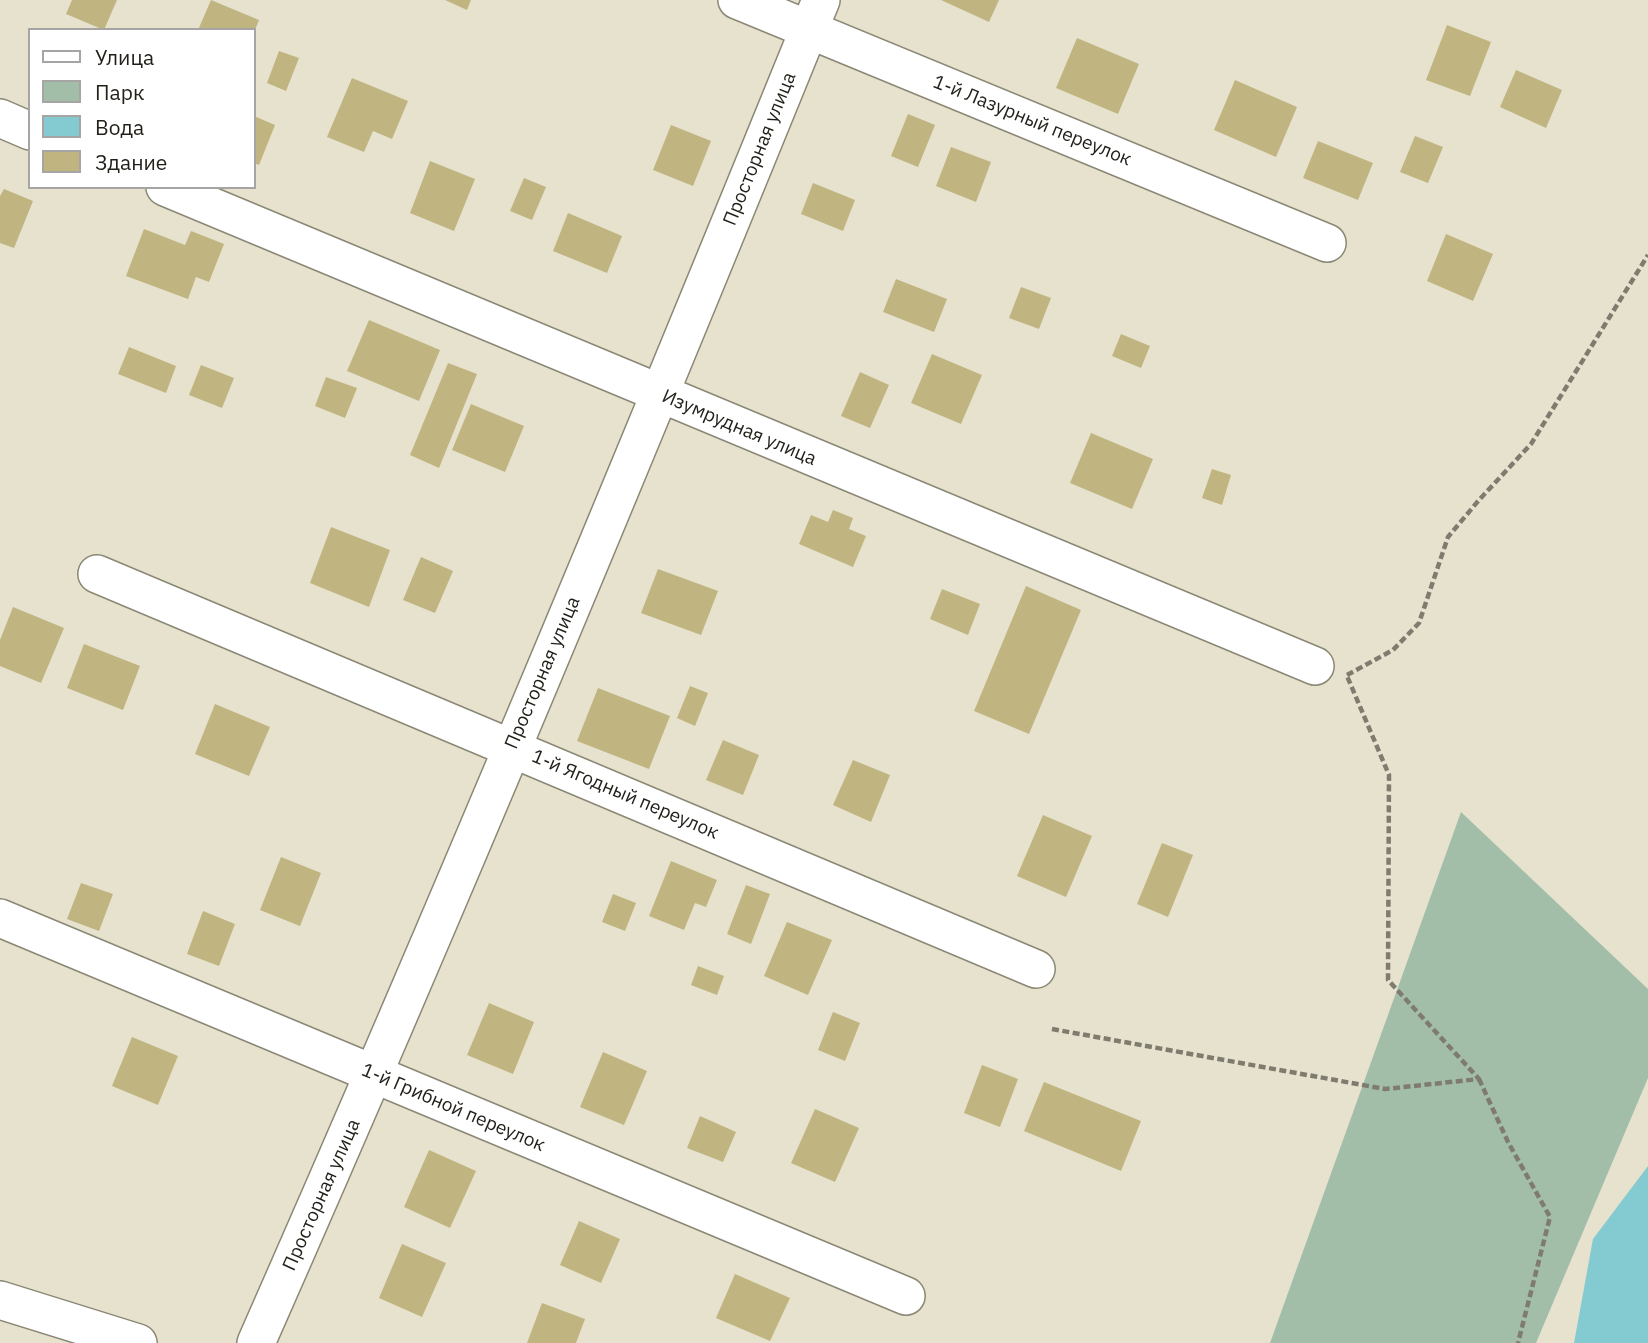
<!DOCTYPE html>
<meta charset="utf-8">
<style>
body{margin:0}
#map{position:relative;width:1648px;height:1343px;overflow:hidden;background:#e6e2ce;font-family:"IBM Plex Sans",sans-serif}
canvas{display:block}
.legend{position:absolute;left:28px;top:28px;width:228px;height:161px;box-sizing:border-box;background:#fff;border:2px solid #a6a5a3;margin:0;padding:9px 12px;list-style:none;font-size:21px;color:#211f18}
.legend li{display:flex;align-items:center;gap:14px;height:35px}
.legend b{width:35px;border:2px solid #a6a5a3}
</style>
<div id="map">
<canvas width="1648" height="1343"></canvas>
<ul class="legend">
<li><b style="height:9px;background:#fff"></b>Улица</li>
<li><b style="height:19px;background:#a2bea9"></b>Парк</li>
<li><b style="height:19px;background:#84cad1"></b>Вода</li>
<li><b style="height:19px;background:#c0b581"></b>Здание</li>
</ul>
</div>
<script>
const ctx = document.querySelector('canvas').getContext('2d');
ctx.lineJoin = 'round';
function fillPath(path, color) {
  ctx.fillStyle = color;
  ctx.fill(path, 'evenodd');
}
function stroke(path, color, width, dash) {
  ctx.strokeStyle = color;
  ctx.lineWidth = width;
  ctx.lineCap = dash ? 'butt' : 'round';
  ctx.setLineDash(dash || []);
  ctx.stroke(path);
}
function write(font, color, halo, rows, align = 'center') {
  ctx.font = font + ' "IBM Plex Sans",sans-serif';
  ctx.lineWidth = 5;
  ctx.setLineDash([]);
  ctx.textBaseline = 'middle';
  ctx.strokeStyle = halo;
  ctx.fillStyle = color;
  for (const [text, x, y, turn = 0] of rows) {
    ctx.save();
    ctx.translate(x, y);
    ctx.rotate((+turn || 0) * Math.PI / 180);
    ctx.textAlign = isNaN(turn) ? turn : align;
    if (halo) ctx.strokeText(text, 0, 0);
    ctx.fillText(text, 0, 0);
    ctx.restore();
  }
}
fillPath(new Path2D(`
 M1461,812L1648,989V1078L1536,1343H1270Z`), '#a2bea9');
fillPath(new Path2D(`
 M1648,1166V1343H1574L1593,1239Z`), '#84cad1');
fillPath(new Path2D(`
 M72,0H117L104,30L66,14Z
 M211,0L259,20L255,30H198Z
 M445,0H471L467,10Z
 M941,0H999L989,22Z
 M1447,25L1491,42L1470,96L1426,80Z
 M1077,38L1139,64L1118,114L1056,88Z
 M279,51L299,58L286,91L267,83Z
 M1516,70L1562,90L1546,128L1500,107Z
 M352,78L408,101L392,139L373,131L364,152L327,137Z
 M1235,80L1297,107L1276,157L1214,130Z
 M908,114L935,125L918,167L891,156Z
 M254,116L275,125L259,165L254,163Z
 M671,125L711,141L693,186L653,170Z
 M1415,136L1443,147L1428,183L1400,172Z
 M1318,141L1373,163L1358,200L1303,178Z
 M951,147L991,162L976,202L936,186Z
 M430,161L475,179L454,231L410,213Z
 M524,178L546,187L532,220L510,211Z
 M813,183L855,200L843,231L801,214Z
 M4,189L33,201L14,248L0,243V196Z
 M568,213L622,236L607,273L553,251Z
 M144,229L185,245L191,231L224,244L209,282L196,277L188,299L126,276Z
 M1446,234L1493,254L1473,301L1427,281Z
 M896,279L947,299L934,332L883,312Z
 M1021,287L1051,298L1039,329L1009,318Z
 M369,320L440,350L419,401L347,371Z
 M1121,334L1150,346L1141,368L1112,356Z
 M129,347L176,366L166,393L118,374Z
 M932,354L982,375L961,424L911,403Z
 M448,363L477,374L439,468L410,455Z
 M201,365L234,378L222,408L189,395Z
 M860,372L889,385L870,428L841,416Z
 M326,377L357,388L345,418L315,406Z
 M471,404L524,426L505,472L452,450Z
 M1091,433L1153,459L1132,509L1070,483Z
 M1212,469L1231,475L1222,505L1202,498Z
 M833,510L853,518L849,529L866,536L853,567L799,544L811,515L828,522Z
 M331,527L390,550L369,607L310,583Z
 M421,557L453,571L435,613L403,600Z
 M658,569L718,591L701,635L641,613Z
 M1026,586L1081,610L1029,734L974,711Z
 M942,589L980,604L968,635L930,619Z
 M13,607L64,628L41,683L0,666V640Z
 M84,644L140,666L123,710L67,688Z
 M690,686L708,693L695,726L677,718Z
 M598,688L670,716L649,769L577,741Z
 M215,704L270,727L249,776L195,754Z
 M723,740L759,755L743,795L706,780Z
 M853,760L890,775L871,822L833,805Z
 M1043,815L1092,836L1066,897L1017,876Z
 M1162,843L1193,855L1168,917L1137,904Z
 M281,857L321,873L300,926L260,910Z
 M671,861L717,880L706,907L695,903L684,930L649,916Z
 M81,883L113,894L99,931L67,919Z
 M746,885L770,894L751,944L727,934Z
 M613,894L636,903L625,931L602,922Z
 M203,911L235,924L219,966L187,954Z
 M787,922L832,940L808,995L764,976Z
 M698,966L724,976L717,995L691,985Z
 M489,1003L534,1022L513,1074L467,1055Z
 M833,1012L860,1023L845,1061L818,1050Z
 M132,1037L178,1056L158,1105L112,1086Z
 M603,1052L647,1071L624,1125L580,1107Z
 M982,1065L1018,1079L1000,1127L964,1113Z
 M1044,1082L1141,1121L1121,1171L1024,1131Z
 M815,1109L859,1128L835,1182L791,1163Z
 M700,1116L736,1132L723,1162L687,1148Z
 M429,1150L476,1171L450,1228L404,1207Z
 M579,1221L620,1239L601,1283L560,1265Z
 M402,1244L446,1263L422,1317L379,1298Z
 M735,1274L790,1298L770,1341L716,1318Z
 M542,1303L585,1319L576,1343H527Z`), '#c0b581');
const street = new Path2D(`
 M737,0L1327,243
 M0,118L30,131
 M165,187L1315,666
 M97,574L1036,969
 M0,918L906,1296
 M0,1300L138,1343
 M256,1343C452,899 638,450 821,0`);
stroke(street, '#8a8774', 40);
stroke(new Path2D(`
 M1347,675L1393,650L1419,623L1448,537L1479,500L1531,444L1648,255
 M1052,1029L1385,1089L1479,1079L1388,980L1389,775L1347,676
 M1479,1079L1508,1142L1550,1217L1518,1343`), '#7f7c6f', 4.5, [7, 3.5]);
stroke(street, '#fff', 37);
write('19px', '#211f18', '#fff', [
 ["1-й Лазурный переулок",1032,121,22],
 ["Просторная улица",760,149,-68],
 ["Изумрудная улица",739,428,23],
 ["Просторная улица",543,673,-67],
 ["1-й Ягодный переулок",625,795,23],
 ["1-й Грибной переулок",453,1108,23],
 ["Просторная улица",322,1195,-66]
]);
</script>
